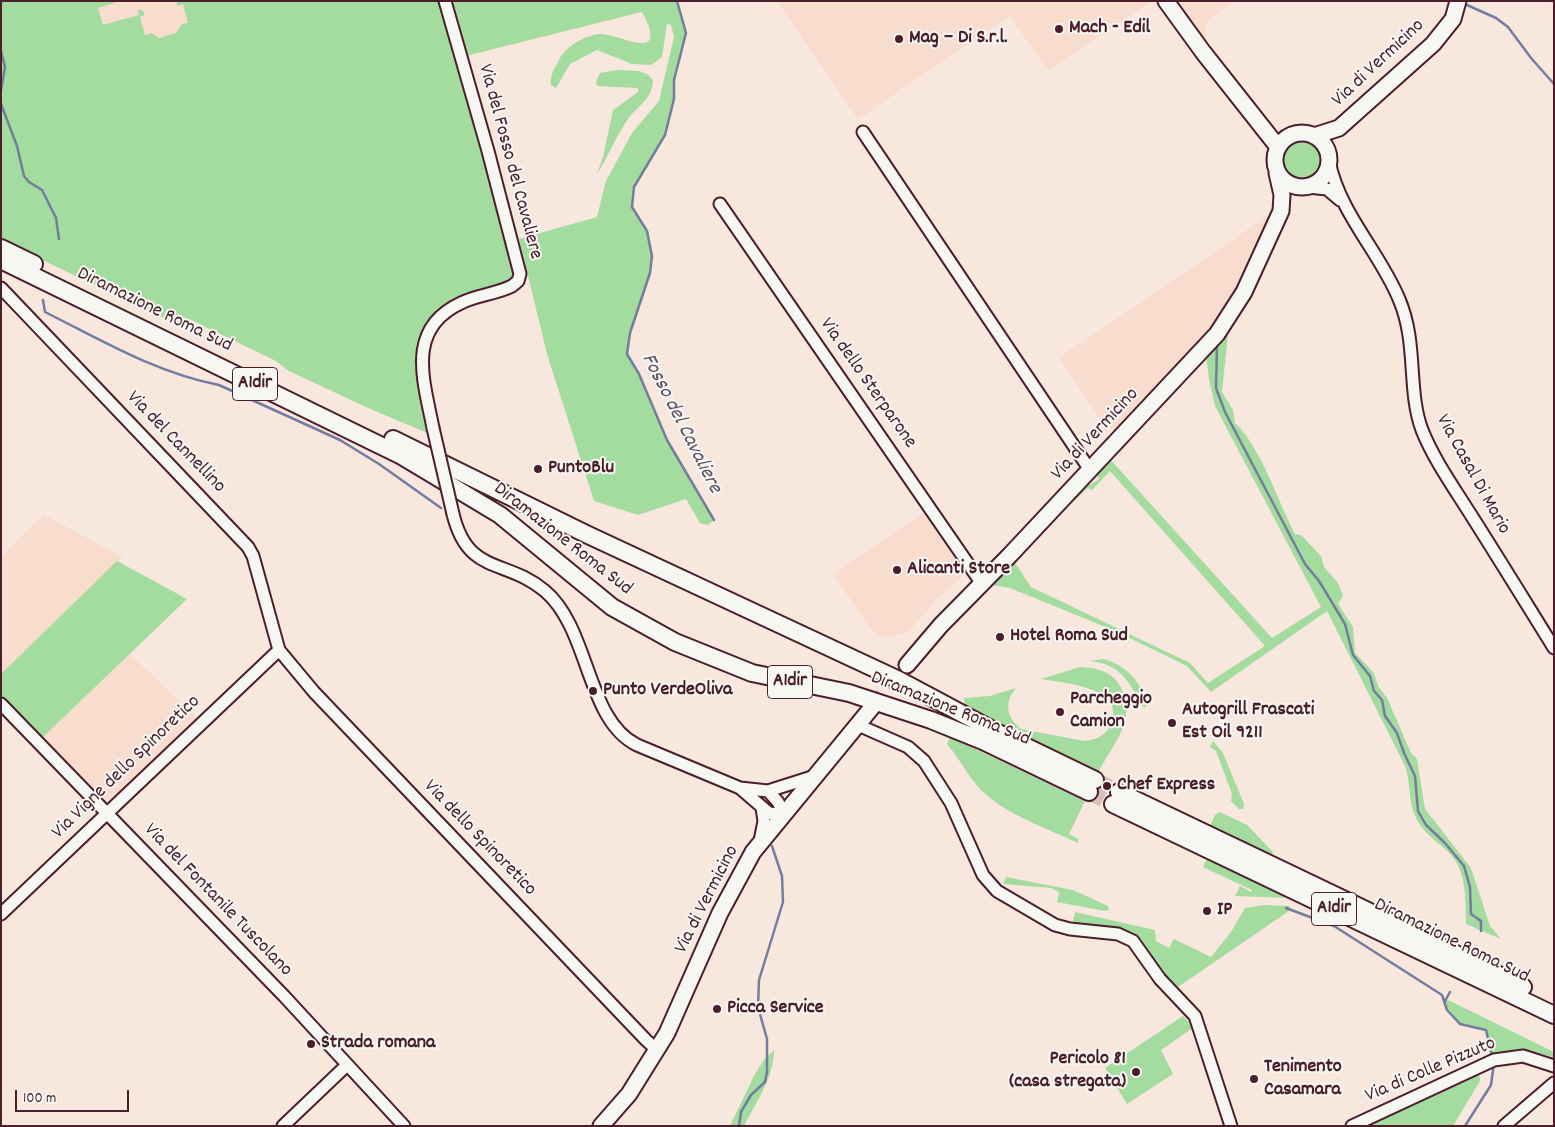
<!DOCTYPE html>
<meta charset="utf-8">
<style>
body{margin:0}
#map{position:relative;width:1555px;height:1127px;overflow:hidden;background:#f7e7dd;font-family:Dekko,sans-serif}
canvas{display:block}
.frame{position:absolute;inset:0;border:2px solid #4a1f2b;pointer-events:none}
.scale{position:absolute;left:15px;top:1090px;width:114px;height:22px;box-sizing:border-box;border:2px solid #4a1f2b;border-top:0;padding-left:6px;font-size:15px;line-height:18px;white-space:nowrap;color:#4a1f2b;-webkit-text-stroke:4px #f6f6f2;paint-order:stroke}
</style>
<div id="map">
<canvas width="1555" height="1127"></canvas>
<div class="frame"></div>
<div class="scale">100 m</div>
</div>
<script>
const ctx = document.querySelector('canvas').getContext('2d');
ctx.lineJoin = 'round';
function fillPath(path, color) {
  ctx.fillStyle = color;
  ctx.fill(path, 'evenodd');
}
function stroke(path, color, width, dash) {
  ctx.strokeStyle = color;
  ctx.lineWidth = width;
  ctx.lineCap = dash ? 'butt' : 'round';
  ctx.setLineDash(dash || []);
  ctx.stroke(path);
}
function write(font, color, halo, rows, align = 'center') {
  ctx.font = font + ' Dekko,sans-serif';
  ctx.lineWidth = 4;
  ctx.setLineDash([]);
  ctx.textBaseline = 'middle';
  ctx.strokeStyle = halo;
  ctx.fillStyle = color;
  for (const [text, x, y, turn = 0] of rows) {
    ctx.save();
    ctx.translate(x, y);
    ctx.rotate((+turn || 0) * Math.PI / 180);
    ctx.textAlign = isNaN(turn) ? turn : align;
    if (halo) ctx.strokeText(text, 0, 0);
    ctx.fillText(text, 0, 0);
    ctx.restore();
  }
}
fillPath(new Path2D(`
 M94,1H370L116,75Z
 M783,1H1151L1048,71L1010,16L858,119L779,4Z
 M1172,1H1234L1207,21L1203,46Z
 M1275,211L1229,311L1115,432L1099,417L1059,358Z
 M924,513L964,574L933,603L909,631L891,637L878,635L872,631L833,574Z
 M44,515L123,557L1,674V557Z
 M130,654L198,719L114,801L106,799L100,802L41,739Z`), '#f8dcce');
fillPath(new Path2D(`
 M1,1H114V3L98,8L103,25L139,15L138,10H142L145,15L140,17L145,35L151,33L159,38L176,33L182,24L188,23L183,4L177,6V1H442L516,268L514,280L471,295L421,338L417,354V374L430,434L368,408L287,370L276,361L189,319L184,328L1,240Z
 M450,1H677L686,33L674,80V99L665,135L634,187L632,207L647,231L652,256L650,273L630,333L627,354L639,374L651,405L682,468L714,520L708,525L700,523L686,499L638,515L594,501L547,354L519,239L597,217L606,181L632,133L659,101L674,37L671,25L667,24L662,57L651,65L632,64L597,50L570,64L556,88L551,85C549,76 555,68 559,60C565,47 585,35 600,34C619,33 671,66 642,12L466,56Z
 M617,70L638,71L647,74L653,80C653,100 635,107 626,122C615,138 608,157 597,174L603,157L613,110L638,92V88L597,86L596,82L600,73Z
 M1280 160a22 22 0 1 1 44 0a22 22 0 1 1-44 0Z
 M1228,333L1222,392L1233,410L1235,423C1261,447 1278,502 1295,534L1301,535L1321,556L1324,567L1338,583L1343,596L1338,604L1353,627L1355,653L1374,673L1378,686L1387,698L1411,753L1417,759L1425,809L1471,868L1490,926L1501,939L1466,924C1465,898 1468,868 1445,849C1435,840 1422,831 1416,818C1408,802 1411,783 1405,766L1327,611L1211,692L1187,666L1113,630L1010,588L992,585L991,580L1012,558L1031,587L1190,663L1208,683L1265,646L1110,471L1092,490L1088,488L1018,552L1085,482L1090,485L1099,479L1095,470L1109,458L1272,638L1321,607L1215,406L1209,379L1206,356Z
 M117,561L187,599L41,739L1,698V674Z
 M1103,659C1127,665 1140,682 1149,704L1144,708C1128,682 1123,665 1090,661Z
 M1080,667C1096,668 1112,671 1120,686C1139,720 1111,746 1098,773L1000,726L965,706L964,698L990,696L1016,688C1004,702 1006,717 1021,729L1084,741C1095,740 1104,737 1110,726C1129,687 1063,683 1041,679Z
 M950,737L1085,801L1069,834L1078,839V843C1047,828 1006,815 981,790C967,775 960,759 947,744Z
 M1213,741L1223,753L1244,804L1243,809H1239L1231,801L1232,794L1216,751L1210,747Z
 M1220,812L1247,825L1273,852L1271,856L1210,826L1215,815Z
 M1207,859L1292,898L1235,896L1240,886L1251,892L1252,890L1203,867Z
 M1006,877L1073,890L1108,906L1109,910L1105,911L1057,902L1059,892L1051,888L1003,884Z
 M1264,905L1290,906L1289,911L1175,989L1132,934L1115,928L1072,925L1075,912L1155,930L1156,941L1169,948L1174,939L1211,957L1231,932L1245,908Z
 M1444,998L1554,1052V1062L1493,1058L1486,1030L1460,1024L1447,1010Z
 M1183,1016L1194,1027L1161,1050L1173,1074L1127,1104L1105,1068Z
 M774,1050C774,1078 756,1102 744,1126H730L754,1076L763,1061Z
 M1479,1070L1480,1081L1453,1126H1357Z`), '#a4db9e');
stroke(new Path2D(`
 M677,1L686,33L674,80V99L665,135L634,187L632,207L647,231L652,256L650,273L630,333L627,354L639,374L667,440L714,520
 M1467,5L1496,18L1508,27L1531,58L1554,84
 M1,51L5,67L1,90
 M1,104L17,146L24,176L29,182L42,190L56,218L59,239
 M43,300L45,312C101,340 156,373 219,385L340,440L379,464L441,508
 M1217,345L1216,388L1225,412L1305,564L1319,581L1345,624L1353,655L1370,676L1374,691L1382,700L1385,716L1397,733L1404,753L1415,776L1418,811L1426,825L1445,843L1464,866L1470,887L1471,914L1481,921V931
 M1286,908L1334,926L1442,995L1447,1010L1460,1024L1486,1030L1492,1056
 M1445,1001L1450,992
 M739,1126L741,1112L751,1095L765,1082L767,1072V1039L758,1007L759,980L783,902L782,876L772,846
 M1465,1126L1491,1085L1494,1063`), '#737e9e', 2.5);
stroke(new Path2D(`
 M873,706L907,665`), '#d4bfb9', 15, [15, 8]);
stroke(new Path2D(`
 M1095,780L1119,792
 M1089,792L1113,804`), '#d4bfb9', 16, [16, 8]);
const minor = new Path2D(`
 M863,132L1090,470
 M1329,161C1340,214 1379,251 1399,299C1418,343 1407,390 1422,430C1434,460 1454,488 1471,515C1499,559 1526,603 1554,648
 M1308,187L1327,189L1340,200
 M720,204L982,584
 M1,288L248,547L253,556L279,650L314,692L646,1040L657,1050
 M433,428C424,381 405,329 461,303C477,295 496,294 512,286L518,281L520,274L488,151L445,1
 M453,514C468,576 506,558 545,591C590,629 586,720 637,745L740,788L769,813L784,815L778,802L768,791L740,788
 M1,704L284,996L404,1126
 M858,725L908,747L924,761L951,803L983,875L997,891L1055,925L1070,929L1118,934L1133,941L1160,979L1195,1016L1231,1126
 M768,791L815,776
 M760,841L764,821L762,808
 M1,914L279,650
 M283,1126L347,1065
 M1352,1126L1494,1060L1523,1056L1554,1066
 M1504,1126L1554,1083`);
const major = new Path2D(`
 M1166,1L1203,52L1278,147
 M1275 160a27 27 0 1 1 54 0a27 27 0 1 1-54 0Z
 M1314,136L1339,128L1433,44L1453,19L1458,1
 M907,665L941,625L1010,555L1217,334L1244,292L1281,211L1282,195L1277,173
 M601,1126L629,1094L667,1033L720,913L753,852L873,706`);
const highway = new Path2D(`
 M1,248L34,264
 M1,260L400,455L500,515L612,607L675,642L752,673L849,693L931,720L983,741L1089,792
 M393,439L586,534L899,680L1004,736L1095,780
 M1119,792L1372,913L1523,987
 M1113,804L1554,1015`);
stroke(minor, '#4a1f2b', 15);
stroke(major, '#4a1f2b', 19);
stroke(highway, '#4a1f2b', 20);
stroke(minor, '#f6f6f2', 11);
stroke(major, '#f6f6f2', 15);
stroke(highway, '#f6f6f2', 16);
const minorBridge = new Path2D(`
 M433,428L453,514`);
stroke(minorBridge, '#4a1f2b', 15, []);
stroke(minorBridge, '#f6f6f2', 11);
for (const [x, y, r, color] of [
 [1059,29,5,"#4a1f2b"],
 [899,39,5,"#4a1f2b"],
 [538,469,5,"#4a1f2b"],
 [897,570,5,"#4a1f2b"],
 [1000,637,5,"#4a1f2b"],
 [593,691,5,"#4a1f2b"],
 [1060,712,5,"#4a1f2b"],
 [1172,723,5,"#4a1f2b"],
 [1107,786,5,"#4a1f2b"],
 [1207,911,5,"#4a1f2b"],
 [717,1009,5,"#4a1f2b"],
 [311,1044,5,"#4a1f2b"],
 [1136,1072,5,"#4a1f2b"],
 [1254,1079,5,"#4a1f2b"]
]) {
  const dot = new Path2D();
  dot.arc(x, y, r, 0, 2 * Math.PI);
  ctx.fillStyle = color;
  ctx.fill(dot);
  stroke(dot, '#f6f6f2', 2);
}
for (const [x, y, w] of [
 [255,384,45],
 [790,682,45],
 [1334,909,45]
]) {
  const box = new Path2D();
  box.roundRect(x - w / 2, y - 16.5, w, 33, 4);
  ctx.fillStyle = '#f6f6f2';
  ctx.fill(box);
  stroke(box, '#4a1f2b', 1);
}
write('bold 19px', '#4a1f2b', null, [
 ["A1dir",255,384],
 ["A1dir",790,682],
 ["A1dir",1334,909]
]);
write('bold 20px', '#4a1f2b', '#f6f6f2', [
 ["Mach - Edil",1069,29],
 ["Mag – Di S.r.l.",909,39],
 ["PuntoBlu",548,469],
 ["Alicanti Store",907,570],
 ["Hotel Roma Sud",1010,637],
 ["Punto VerdeOliva",603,691],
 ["Parcheggio",1070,700],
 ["Camion",1070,723],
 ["Autogrill Frascati",1182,711],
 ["Est Oil 9211",1182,734],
 ["Chef Express",1117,786],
 ["IP",1217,911],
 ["Picca Service",727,1009],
 ["Strada romana",321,1044],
 ["Pericolo 81",1126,1060,"right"],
 ["(casa stregata)",1126,1083,"right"],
 ["Tenimento",1264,1068],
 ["Casamara",1264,1091]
], 'left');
write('20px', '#4a1f2b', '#f6f6f2', [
 ["Via di Vermicino",1379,64,-43],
 ["Via del Fosso del Cavaliere",509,162,75],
 ["Diramazione Roma Sud",154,311,26],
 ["Via dello Sterparone",867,384,55],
 ["Via di Vermicino",1096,435,-47],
 ["Via del Cannellino",175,443,46],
 ["Via Casal Di Mario",1472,475,61],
 ["Diramazione Roma Sud",562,540,38],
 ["Diramazione Roma Sud",950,710,22],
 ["Via Vigne dello Spinoretico",127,768,-44],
 ["Via dello Spinoretico",479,839,46],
 ["Via di Vermicino",708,900,-63],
 ["Via del Fontanile Tuscolano",217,901,46],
 ["Diramazione Roma Sud",1451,942,26],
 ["Via di Colle Pizzuto",1431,1071,-23]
]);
write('italic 21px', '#5f4f64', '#f6f6f2', [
 ["Fosso del Cavaliere",680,424,63]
]);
</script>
